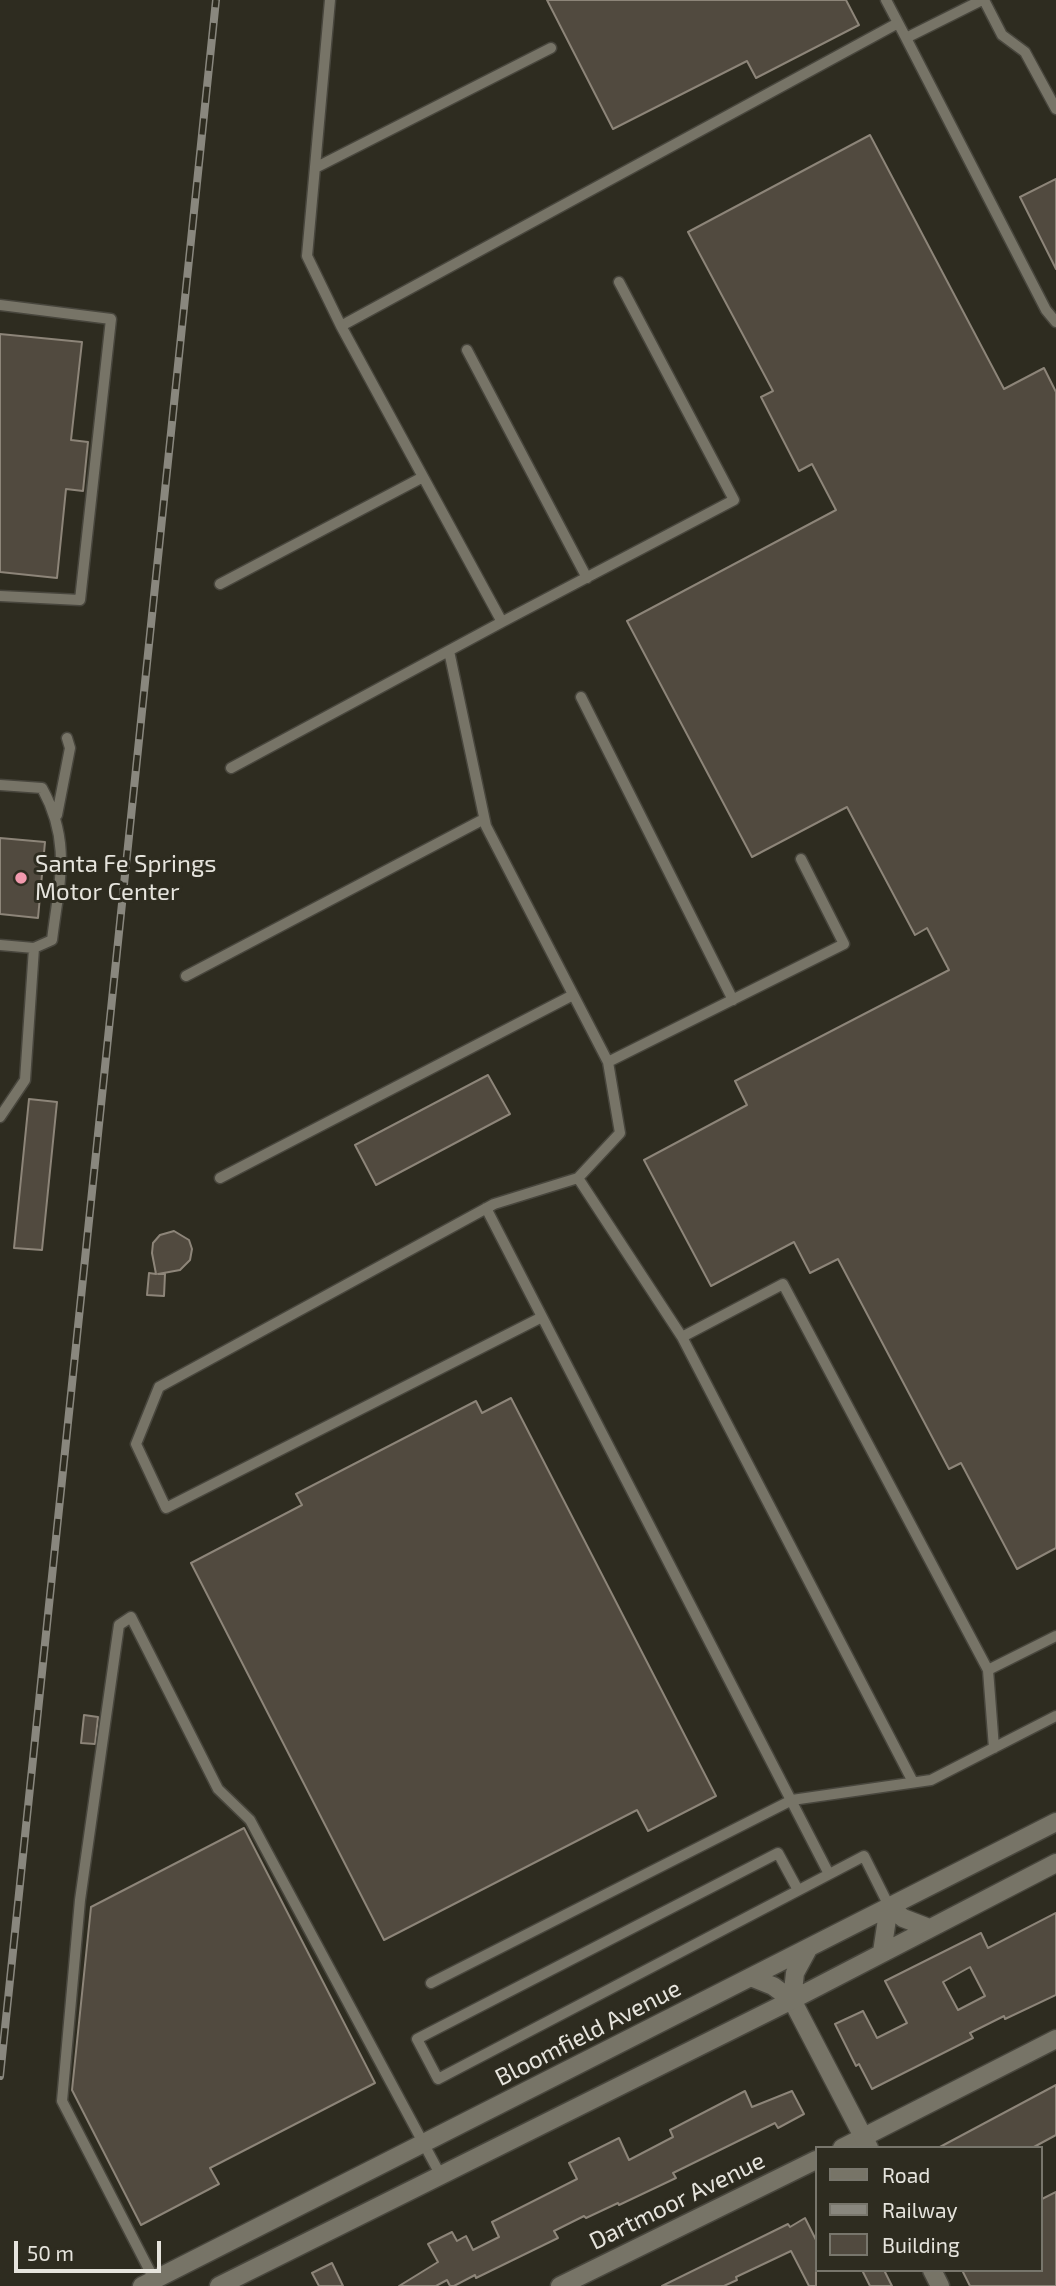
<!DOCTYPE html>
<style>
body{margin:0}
#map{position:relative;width:1056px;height:2286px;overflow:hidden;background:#2e2c20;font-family:"Exo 2",sans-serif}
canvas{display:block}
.legend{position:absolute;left:815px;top:2146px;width:228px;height:126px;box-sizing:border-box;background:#2e2c20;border:2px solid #78766c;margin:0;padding:9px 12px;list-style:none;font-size:21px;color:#e6e4dd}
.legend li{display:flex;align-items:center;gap:14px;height:35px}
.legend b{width:35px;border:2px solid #78766c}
.scale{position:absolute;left:14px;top:2241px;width:147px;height:32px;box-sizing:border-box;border:4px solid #e6e4dd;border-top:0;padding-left:9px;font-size:21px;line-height:24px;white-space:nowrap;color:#e6e4dd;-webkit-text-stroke:5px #2e2c20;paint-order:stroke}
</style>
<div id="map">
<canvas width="1056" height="2286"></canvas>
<ul class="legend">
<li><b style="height:9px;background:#777467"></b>Road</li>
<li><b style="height:9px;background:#89877e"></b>Railway</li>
<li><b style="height:19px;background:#514a3f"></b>Building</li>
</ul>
<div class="scale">50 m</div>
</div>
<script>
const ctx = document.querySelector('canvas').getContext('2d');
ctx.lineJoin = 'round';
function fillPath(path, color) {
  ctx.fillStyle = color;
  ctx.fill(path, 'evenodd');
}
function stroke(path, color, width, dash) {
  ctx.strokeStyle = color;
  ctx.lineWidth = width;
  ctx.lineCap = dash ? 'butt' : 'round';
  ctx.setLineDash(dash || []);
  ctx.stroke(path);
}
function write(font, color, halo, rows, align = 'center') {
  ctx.font = font + ' "Exo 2",sans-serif';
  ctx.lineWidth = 6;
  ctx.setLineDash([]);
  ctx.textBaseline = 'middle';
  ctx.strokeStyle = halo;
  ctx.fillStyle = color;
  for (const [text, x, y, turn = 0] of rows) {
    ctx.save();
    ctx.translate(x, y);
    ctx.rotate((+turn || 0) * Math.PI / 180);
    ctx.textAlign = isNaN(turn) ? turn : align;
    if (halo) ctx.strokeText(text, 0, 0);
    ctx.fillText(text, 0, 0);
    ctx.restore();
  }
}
const building = new Path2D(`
 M547,0H846L859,25L756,78L747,61L613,129Z
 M870,135L1004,389L1044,368L1056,392V1548L1017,1569L961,1463L949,1469L838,1259L810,1273L794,1242L711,1286L644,1160L747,1105L735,1081L949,970L927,928L915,935L847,807L752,857L627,621L836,510L812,464L799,471L761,397L773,391L688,232Z
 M1056,179V269L1020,197Z
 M0,334L82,342L71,440L88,442L83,491L66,489L57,578L0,572Z
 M0,838L45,842L38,918L0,914Z
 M488,1075L510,1114L376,1185L355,1145Z
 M29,1099L57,1102L42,1250L14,1248Z
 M174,1231L189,1240L192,1249L190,1260L180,1270L158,1274H165L164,1296L147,1295L149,1273L156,1274L152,1253L153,1243L160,1235Z
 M511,1398L716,1796L648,1831L637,1810L384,1940L191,1563L302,1505L296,1494L476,1401L482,1413Z
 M84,1715L98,1717L95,1744L81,1743Z
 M244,1828L375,2083L210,2168L219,2184L141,2225L72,2090L91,1907Z
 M1056,1913V1995L1005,2019L1004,2016L970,2033L973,2038L872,2089L859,2064L856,2066L835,2024L863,2011L877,2038L907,2023L885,1981L981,1933L988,1948ZM970,1967L985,1996L958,2010L943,1982Z
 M1056,2085V2135L1032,2148H938Z
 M745,2091L752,2107L792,2091L804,2114L778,2128L775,2123L673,2173L676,2178L619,2205L618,2203L586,2218L584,2216L554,2231L558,2238L476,2278L475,2275L454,2286H450L447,2280L436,2286H399L438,2262L428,2244L452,2232L457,2241L466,2236L473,2250L499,2237L492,2222L577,2179L569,2163L619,2138L629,2160L673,2137L670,2130Z
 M1056,2192V2286H970L962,2270H1040V2200Z
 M805,2218L816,2240V2286H809L791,2251L736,2277L737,2280L724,2286H662L788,2224L790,2227Z
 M332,2263L343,2286H319L312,2273Z
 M862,2270H884L892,2286H870Z`);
fillPath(building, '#514a3f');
stroke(building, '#8d8579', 2);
const service = new Path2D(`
 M330,0L307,256L341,326
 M886,0L906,38L982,0
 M984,0L1002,35L1025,52L1056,109
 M906,38L1046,310L1056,322
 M315,168L551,48
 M619,282L734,500L502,622L341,326L898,23
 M0,305L111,319L80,600L0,596
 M467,350L587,578
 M220,584L423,477
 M449,651L486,826L608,1062L620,1133L578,1178L494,1204L159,1387L136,1444L166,1508L542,1317
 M581,697L733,1000
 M231,768L502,622
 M0,785L42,788C72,843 59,882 52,940L34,948L0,945
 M57,815L70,748L67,738
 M186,976L484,819
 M608,1062L844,944L801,859
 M0,1117L25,1080L34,948
 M220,1178L573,995
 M578,1178L682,1337L913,1782
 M486,1208L829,1874
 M682,1337L783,1284L988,1670L994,1748
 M988,1670L1056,1636
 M798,1890L778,1853L417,2039L438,2079L864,1856L889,1906
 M431,1983L792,1800L931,1780L1056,1716
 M156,2283L62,2101L80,1900L119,1625L131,1617L218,1789L250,1820L441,2176`);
const minor = new Path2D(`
 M842,2148L1056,2039
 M560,2286L816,2160`);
const tertiary = new Path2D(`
 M792,2000L869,2148
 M932,2270L940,2286`);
const secondary = new Path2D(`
 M889,1906L903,1918L929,1928
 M882,1952L889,1906
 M753,1978L773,1986L792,2000
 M792,2000L795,1973L807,1951
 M142,2286L1056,1822
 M219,2286L792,2000L1056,1863`);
stroke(service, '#48463d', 13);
stroke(minor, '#48463d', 21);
stroke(tertiary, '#48463d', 21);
stroke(secondary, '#48463d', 21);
stroke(service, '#777467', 10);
stroke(minor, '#777467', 18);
stroke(tertiary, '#777467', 18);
stroke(secondary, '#777467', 18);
const rail = new Path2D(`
 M0,2076L216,0`);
stroke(rail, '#89877e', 8);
stroke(rail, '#2e2c20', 5, [16]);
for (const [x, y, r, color] of [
 [21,878,7,"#f29aae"]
]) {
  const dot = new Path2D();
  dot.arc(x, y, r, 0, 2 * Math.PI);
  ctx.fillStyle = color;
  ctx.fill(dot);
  stroke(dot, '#2e2c20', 2.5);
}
write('24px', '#e6e4dd', '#2e2c20', [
 ["Santa Fe Springs",35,864],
 ["Motor Center",35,892]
], 'left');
write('24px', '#e6e4dd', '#2e2c20', [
 ["Bloomfield Avenue",588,2033,-27],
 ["Dartmoor Avenue",677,2201,-26]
]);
</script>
